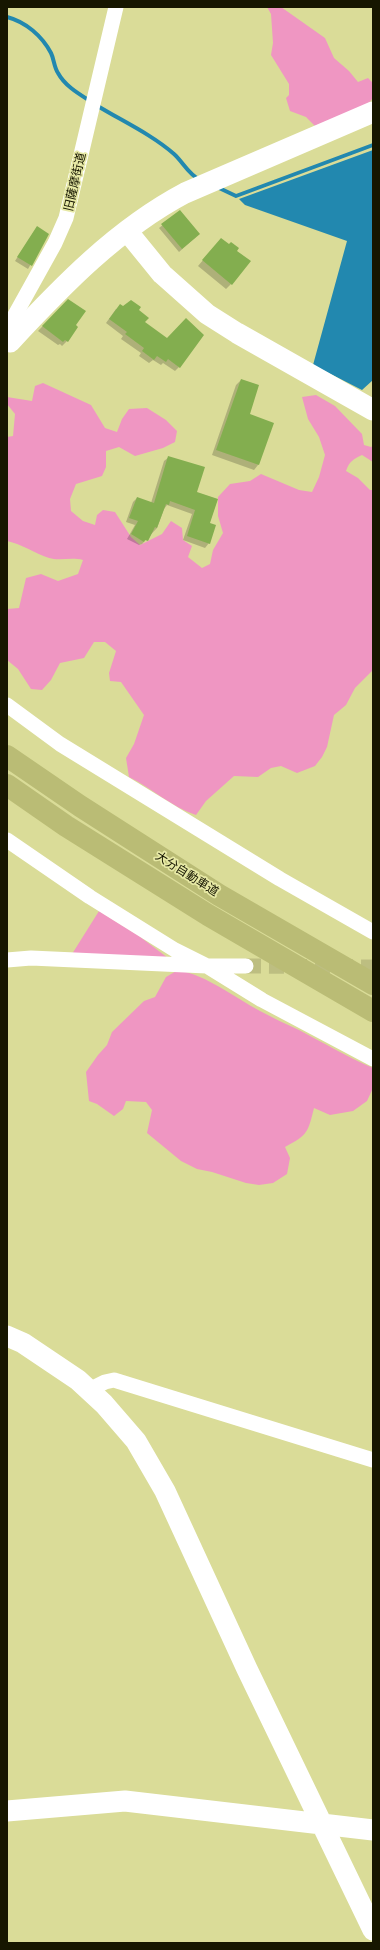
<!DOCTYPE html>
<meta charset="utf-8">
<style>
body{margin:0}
#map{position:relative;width:380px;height:1950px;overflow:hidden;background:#dadc98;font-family:"Playfair Display",serif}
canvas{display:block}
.frame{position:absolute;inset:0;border:8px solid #161600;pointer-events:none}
</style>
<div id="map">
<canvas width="380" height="1950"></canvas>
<div class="frame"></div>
</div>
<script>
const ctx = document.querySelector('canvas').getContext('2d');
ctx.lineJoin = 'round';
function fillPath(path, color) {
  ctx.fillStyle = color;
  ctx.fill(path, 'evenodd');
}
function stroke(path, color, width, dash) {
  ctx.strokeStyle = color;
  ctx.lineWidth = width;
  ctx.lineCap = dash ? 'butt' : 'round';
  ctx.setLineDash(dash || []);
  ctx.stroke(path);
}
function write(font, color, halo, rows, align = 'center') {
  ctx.font = font + ' "Playfair Display","Noto Sans JP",serif';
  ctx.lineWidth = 3.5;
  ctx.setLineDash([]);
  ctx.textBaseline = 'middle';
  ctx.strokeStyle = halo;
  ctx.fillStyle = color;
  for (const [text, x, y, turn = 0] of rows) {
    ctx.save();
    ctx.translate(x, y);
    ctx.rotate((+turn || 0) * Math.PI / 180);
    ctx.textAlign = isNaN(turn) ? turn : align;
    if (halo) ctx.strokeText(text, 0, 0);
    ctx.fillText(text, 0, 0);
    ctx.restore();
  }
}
fillPath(new Path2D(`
 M267,7H281L325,38L334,58L349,71L358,82L368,78L373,83L372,99L366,106L315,126L306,117L290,111L286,98L289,95V84L271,55L273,43L271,14Z
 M43,383L91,405L105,428L117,432L122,419L129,409L147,408L166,420L177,431L175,442L163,448L135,456L119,447L106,451V467L102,476L76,484L70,499L71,511L83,521L95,525L97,515L103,510L115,512L131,537L140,545L162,534L171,521L182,528L183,540L192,546L188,557L202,568L210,564L213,550L223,533L218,516V497L230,484L250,481L261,474L299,490L312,492L319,477L325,455L319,437L308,419L302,397L316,395L335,406L362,434L364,445L371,447L373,446V462L362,455C353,459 349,462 346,471L358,478L370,490H373V670L355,688L346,705L334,715L327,747L322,757L315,766L297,773L281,766L271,768L258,777L234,776L206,801L196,815C171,807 152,788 129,777L126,758L134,744L144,715L121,682L110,681L109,673L116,651L105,642H94L84,658L60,663L51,680L42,690L31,689L18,669L7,660V609L19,608L26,578L41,574L58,581L78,574L83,560C72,557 59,561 49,558C34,553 22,544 7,541V437L13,436L15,414L7,404V397L32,401L35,386Z
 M99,911L139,936L168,958L72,954Z
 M178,970C208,976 234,997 260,1011C273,1018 286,1024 299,1030C324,1043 347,1057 373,1068V1088L367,1101L353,1111L330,1115L314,1108C308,1132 308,1135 285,1147L290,1158L287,1174L273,1183L259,1185L246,1183L212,1172L197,1169L181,1161L147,1133L152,1110L146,1102L126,1101L123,1109L114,1116L97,1104L89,1101L86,1072L98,1055L107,1045L112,1032L144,1001L155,997L166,977Z`), '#ef96c2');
fillPath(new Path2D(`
 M373,150V380L362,390L313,365L347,241L245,205L239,199Z`), '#2288af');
fillPath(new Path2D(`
 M180,211L196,237L179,252L159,228Z
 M37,227L48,234L28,269L15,261Z
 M221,239L236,251L231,284L226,289L198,266Z
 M68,300L75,326L67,341L62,346L60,344L58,345L38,331Z
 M123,308L137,310L144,322L179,367L175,371L163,363L161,365L153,360L149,363L139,356L141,353L121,339L123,336L106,323L116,309Z
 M241,380L258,465L254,470L212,455L236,385Z
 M169,457L196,493L209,524V543L205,548L183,540L192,514L167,505L164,509L157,528L142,544L139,545L127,539L135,525L126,522L133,502L137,498L151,503L164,461Z`), '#0003');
stroke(new Path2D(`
 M7,17C26,22 42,36 51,53C54,59 54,67 58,73C65,86 79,94 90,101
 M96,105C122,121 151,134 174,154C183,162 188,174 200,180
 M217,187L236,196L373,145`), '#2288af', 4);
fillPath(new Path2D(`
 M180,210L200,234L182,249L161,224Z
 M37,226L49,234L32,266L17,257Z
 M221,238L229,244L231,242L239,248L237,251L251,261L232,285L202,260Z
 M68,299L86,311L76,325L78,327L68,342L65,340L63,342L42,326Z
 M131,300L141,307L139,310L149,318L145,322L167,338L186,318L204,335L180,368L168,359L166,362L157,356L154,360L142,351L144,348L125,334L127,332L109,319L120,304L123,306Z
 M241,379L259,385L250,414L274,423L259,465L216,450Z
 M168,456L205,467L197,492L218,499L210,523L216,525L210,544L187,536L195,510L170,501L169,505L166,504L157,528L155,527L148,541L145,540L144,542L131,534L138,521L129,518L137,497L154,503Z`), '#83ae4f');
stroke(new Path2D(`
 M246,966L373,967`), '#bdbe81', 15, [15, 8]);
stroke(new Path2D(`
 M9,343L10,330L15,315L55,243L66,218L116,7
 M7,705L60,744L280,879L373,932
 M7,840L90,897L175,950L207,966L262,1000L373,1059
 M7,960L31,958L207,966H246
 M89,1390L105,1382L114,1380L373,1460`), '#fff', 15);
stroke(new Path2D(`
 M127,231L162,274L207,314L237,333L373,410
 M10,342C62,286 117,229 185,193L373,112
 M7,1336L23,1343L78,1380L104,1404L136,1441L165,1491L247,1669L373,1930
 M7,1811L125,1801L373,1830`), '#fff', 21);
stroke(new Path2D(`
 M7,756L80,806L219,895L373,984
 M7,785L66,826L208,915L373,1011`), '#babc75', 22);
write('12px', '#161600', '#e7e9a5', [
 ["旧薩摩街道",75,182,-77],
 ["大分自動車道",187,874,32]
]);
</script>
